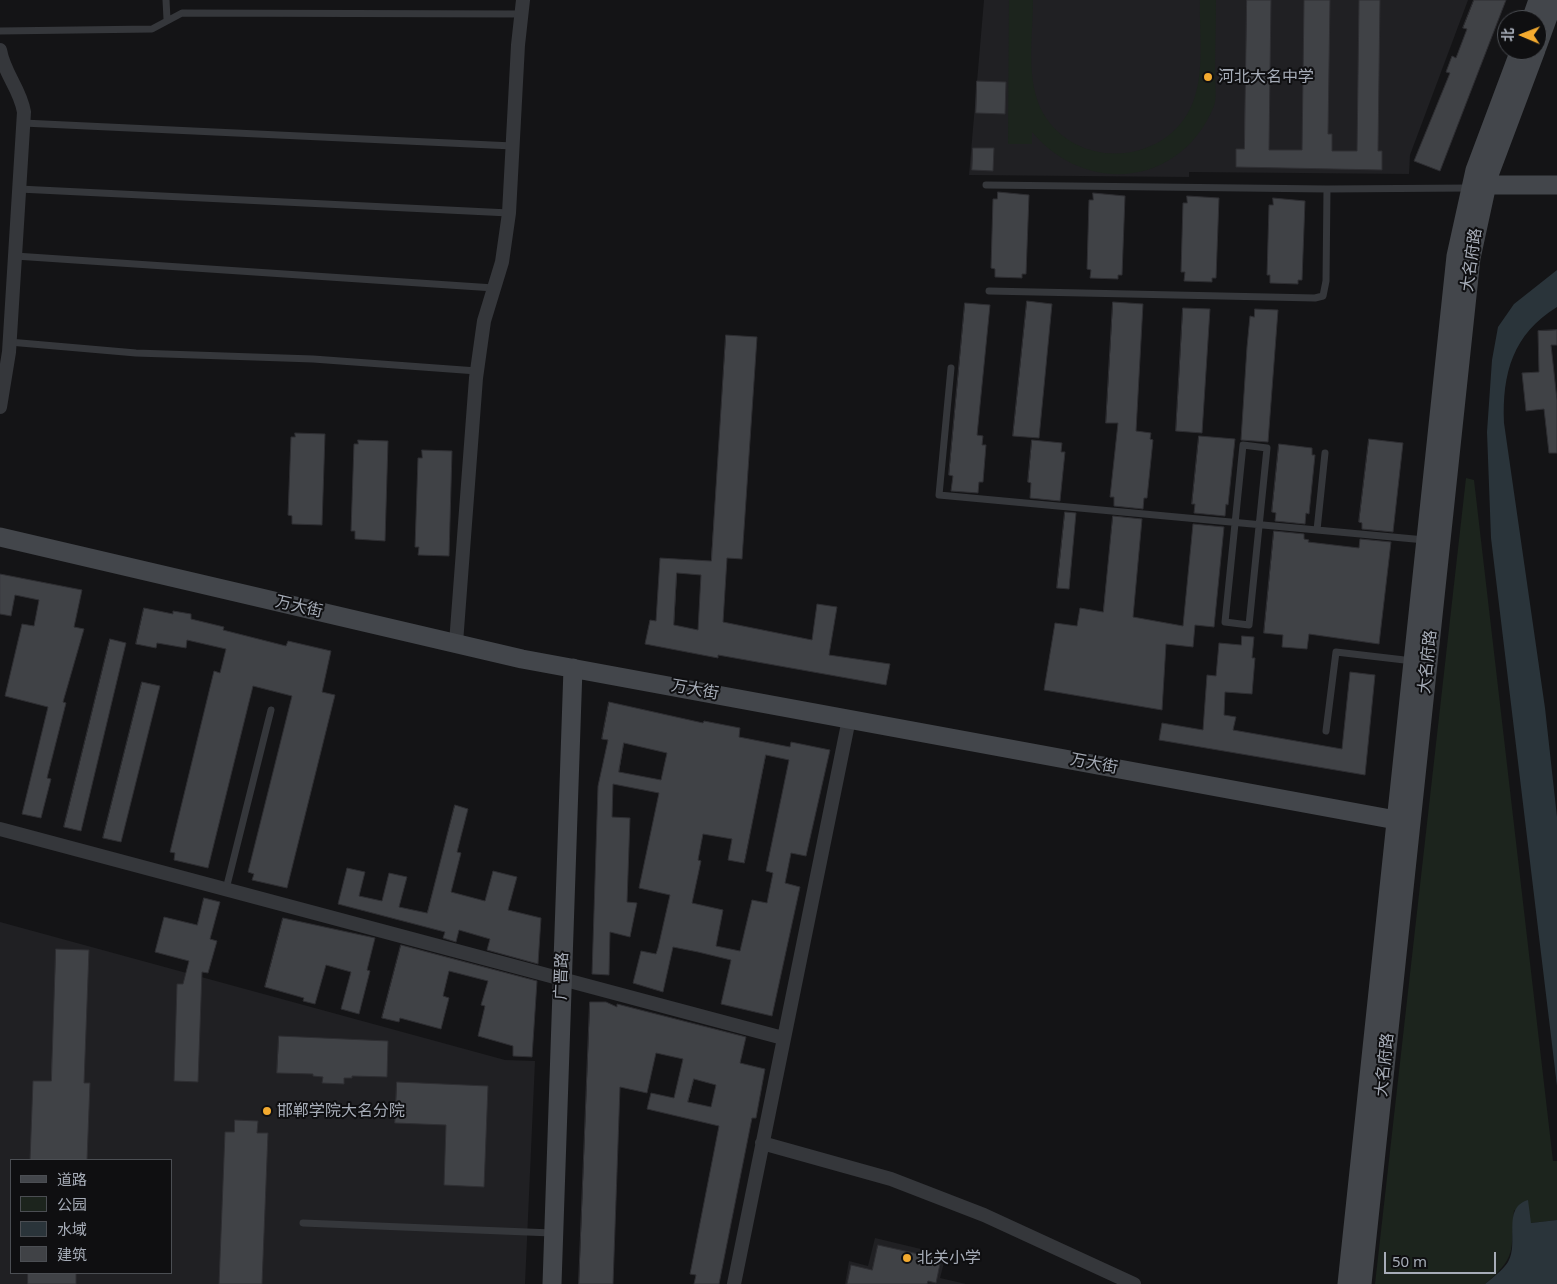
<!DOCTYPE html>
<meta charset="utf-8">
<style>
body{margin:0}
#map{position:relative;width:1557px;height:1284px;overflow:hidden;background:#141416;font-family:"Noto Sans","Noto Sans SC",sans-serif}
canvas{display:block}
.legend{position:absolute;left:10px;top:1159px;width:162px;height:115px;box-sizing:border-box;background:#0f0f11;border:1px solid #4b4e53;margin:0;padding:6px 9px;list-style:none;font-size:15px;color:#a6acb7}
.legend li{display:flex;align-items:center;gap:10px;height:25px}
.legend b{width:25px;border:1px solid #4b4e53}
.north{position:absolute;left:1497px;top:10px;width:50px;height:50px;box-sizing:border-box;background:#0f0f11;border:1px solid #4b4e53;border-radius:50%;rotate:271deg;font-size:14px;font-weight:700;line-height:20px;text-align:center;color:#a6acb7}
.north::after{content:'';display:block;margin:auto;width:18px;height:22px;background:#f3aa2f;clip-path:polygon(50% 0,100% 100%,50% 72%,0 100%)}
.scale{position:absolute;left:1384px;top:1252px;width:112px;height:22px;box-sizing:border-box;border:2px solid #a6acb7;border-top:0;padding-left:6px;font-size:15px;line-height:18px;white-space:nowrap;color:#a6acb7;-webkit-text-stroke:4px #0f0f11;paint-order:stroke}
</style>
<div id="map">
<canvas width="1557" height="1284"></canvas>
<ul class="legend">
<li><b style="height:6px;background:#43464b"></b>道路</li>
<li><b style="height:14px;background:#1c241d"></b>公园</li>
<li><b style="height:14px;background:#2a343a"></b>水域</li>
<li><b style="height:14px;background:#404246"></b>建筑</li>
</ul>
<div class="north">北</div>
<div class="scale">50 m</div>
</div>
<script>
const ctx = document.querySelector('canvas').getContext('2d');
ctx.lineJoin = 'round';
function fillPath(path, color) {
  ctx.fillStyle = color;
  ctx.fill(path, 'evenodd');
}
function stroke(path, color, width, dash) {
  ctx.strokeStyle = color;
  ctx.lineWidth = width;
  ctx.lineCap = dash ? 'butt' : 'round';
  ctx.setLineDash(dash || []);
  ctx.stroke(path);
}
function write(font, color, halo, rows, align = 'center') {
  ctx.font = font + ' "Noto Sans","Noto Sans SC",sans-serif';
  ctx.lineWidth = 4;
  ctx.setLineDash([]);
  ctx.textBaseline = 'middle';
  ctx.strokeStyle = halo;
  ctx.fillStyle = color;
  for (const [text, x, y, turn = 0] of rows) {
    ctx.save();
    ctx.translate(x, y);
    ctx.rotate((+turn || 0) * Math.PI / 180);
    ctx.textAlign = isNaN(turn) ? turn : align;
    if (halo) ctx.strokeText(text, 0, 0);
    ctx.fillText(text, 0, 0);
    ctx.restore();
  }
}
fillPath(new Path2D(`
 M984,0H1468L1410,155L1409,174L1189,172V177L969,175Z
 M0,922L505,1060L535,1061L525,1284H0ZM11,1160H171V1273H11Z
 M875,1238L946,1255L940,1278L966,1284H845L849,1261L868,1266Z`), '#202023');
fillPath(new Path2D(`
 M1009,0H1033C1033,36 1025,80 1043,113C1077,172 1169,165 1193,102C1205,72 1199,32 1200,0H1216C1216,25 1215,51 1215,76C1215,85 1217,98 1214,106C1181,187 1086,196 1032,132V144H1008Z
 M1466,478L1474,480L1553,1161H1557V1220L1531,1223L1514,1210C1510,1249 1519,1256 1485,1284H1375Z`), '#1c241d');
fillPath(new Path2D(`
 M1557,270V307C1513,334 1502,373 1504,423L1545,708L1557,817V1086L1491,538L1487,432L1492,360L1498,327L1514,304Z
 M1528,1200L1531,1223L1557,1220V1284H1485C1492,1278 1503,1270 1508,1262C1520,1243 1501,1208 1528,1200Z`), '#2a343a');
const building = new Path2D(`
 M1247,0H1271L1269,150H1302L1304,0H1330L1328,134H1332V151H1357L1359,0H1380L1378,151H1382V170L1236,167V149H1244Z
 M1474,0H1506L1440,171L1414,161L1450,73L1446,72L1452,56L1456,58L1467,29L1463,28Z
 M977,81L1006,82L1005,114L976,113Z
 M973,148H994L993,171L972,170Z
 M998,192L1029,195L1026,274H1022V278L995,277V269L991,268L993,199H997Z
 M1093,193L1125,196L1122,275H1118V279L1090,278L1091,270L1087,269L1089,200H1093Z
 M1187,196L1219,198L1216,278H1212V282L1184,281L1185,272H1181L1183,203H1187Z
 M1273,198L1305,201L1302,280H1298V284L1270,283V275H1267L1269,205H1273Z
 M1027,301L1052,304L1039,438L1013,436Z
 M1113,302L1143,304L1136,431L1151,433L1150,439L1153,440L1147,498H1144L1143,509L1114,506V497H1110L1118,423H1106Z
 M965,303L990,305L977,435L983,436L982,445H986L983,482H979L978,493L951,491L953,476L949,475Z
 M1183,308L1210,309L1202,433L1176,431Z
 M1255,309L1278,310L1268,442L1241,440L1247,347L1250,316L1254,317Z
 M1557,330V345H1551L1557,400V453H1549L1544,409L1526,411L1522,373L1539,372L1538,331Z
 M726,335L757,337L742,559L727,558L723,622L812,640L817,604L837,607L829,655L890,664L886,685L718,655V658L645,644L650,620L656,621L660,558L711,561ZM677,573L701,575L698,630L674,625Z
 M295,433L325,434L322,525L292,524V516L288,515L291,437H295Z
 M1199,436L1235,439L1228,505L1226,504L1225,516L1194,513L1195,504H1192Z
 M1369,439L1403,443L1393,532L1362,529V523L1359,522Z
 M358,440L388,441L385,541L355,539V531H351L354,444H358Z
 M1032,440L1062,443L1061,452H1065L1060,501L1030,498L1031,483L1028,482Z
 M1279,444L1312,448V455H1315L1309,514L1306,513L1305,524L1275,521L1276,513L1272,512Z
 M422,450L452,451L449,556L418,555L419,547H415L418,458H422Z
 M1065,512L1076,513L1069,589L1057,588Z
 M1113,516L1142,519L1133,617L1183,626L1193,524L1224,527L1214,627L1195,625L1193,647L1166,644L1162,710L1044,690L1055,623L1077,626L1080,608L1103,612Z
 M1274,531L1304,534V539L1309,540L1308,542L1359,548L1360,539L1391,542L1379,644L1309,634L1307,649L1282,647L1283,635L1264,633Z
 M0,574L82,590L74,627L84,629L63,702L66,703L47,778L51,779L41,818L22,814L48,707L5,696L22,624L34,626L39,600L15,595L11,616L0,614Z
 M144,608L173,614V611L191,614V619L224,627L223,630L286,646L288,641L331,651L322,692L335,695L287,888L252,880L254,874L248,872L292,696L253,686L208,868L174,860L175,853L170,852L214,671L220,673L226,649L187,640L186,648L157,643L156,648L136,644Z
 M1242,636L1254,637L1252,658H1255L1252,694L1225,692L1224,715L1236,717L1233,730L1342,749L1350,672L1375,675L1365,775L1159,740L1162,723L1203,730L1207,675L1216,676L1219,643L1241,645Z
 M110,639L126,643L81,831L64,827Z
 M142,682L160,686L121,842L103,838Z
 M609,702L703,723L704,721L740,728L739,737L790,747L791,742L830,750L806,856L791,853L785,883L800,887L772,1016L721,1004L731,960L698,952L673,947L663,992L633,983L641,951L656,954L658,948L670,895L639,888L659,793L613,784L612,817L630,818L627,902L637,903L630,937L610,932L609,975L592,974L598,786L608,740L602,739ZM624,743L667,753L661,780L619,772ZM766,755L789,760L766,871L773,873L767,903L752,900L740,951L716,946L723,910L692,903L701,861L698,860L703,834L732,839L728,860L744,863Z
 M455,805L468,809L457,852L461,853L451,892L485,901L493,871L517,877L508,910L541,918L538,964L487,950L490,939L459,930L456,942L443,938L445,932L338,904L347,868L365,872L359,896L382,901L389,873L407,877L399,907L427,913Z
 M204,898L220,902L210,939L217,941L208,973L202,972L198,1082L174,1081L177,984H183L189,961L155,952L164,917L197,925Z
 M283,918L375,938L367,970L370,971L359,1014L341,1009L351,972L326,965L315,1004L303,1001L304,998L265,987Z
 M401,945L537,981L532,1057L513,1056V1046L478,1036L485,1006L481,1005L488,981L449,971L443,996L449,998L441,1029L400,1018L399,1022L382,1018Z
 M56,949L89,950L84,1083H90L87,1160H30L33,1081H51Z
 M590,1002H606L617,1007V1004L746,1037L740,1063L765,1069L756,1118H752L719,1284H694L696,1275L690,1274L719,1126L647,1109L651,1093L674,1098L683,1059L656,1053L647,1093L620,1087L613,1284H579ZM694,1079L716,1085L711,1107L688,1102Z
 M279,1036L388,1041L387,1077L352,1076V1078H344V1084L322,1083L323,1077L313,1076V1074L277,1073Z
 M397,1082L488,1086L484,1187L444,1185L446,1125L395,1123Z
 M235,1120L258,1121L257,1133H268L262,1284H219L225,1132H234Z
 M878,1245L941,1259L936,1283L928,1281L927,1284H847L851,1265L872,1270Z
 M28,1273H76V1284H28Z`);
fillPath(building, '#404246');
stroke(building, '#2e2e32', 1);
stroke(new Path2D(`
 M166,0L167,19
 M0,31L152,29L182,13L522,14
 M23,123L513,146
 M986,185L1327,189L1470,188
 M19,189L509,213
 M15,256L494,288
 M989,291L1315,298L1323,296L1326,281L1327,189
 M9,342L136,353L313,359L477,371
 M951,368L939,495L1425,540
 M1243,445L1267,448L1249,625L1225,622Z
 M1317,530L1325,453
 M1326,731L1336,652L1413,661
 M226,889L271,710
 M303,1223L552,1233`), '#35373b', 7);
stroke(new Path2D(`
 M0,50C4,74 20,88 24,112L9,352L0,407
 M456,643L476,378L484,321L502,262L509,213L518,45L523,0
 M0,829L783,1038
 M762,1143L891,1179L984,1215L1134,1284
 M734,1284L849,719`), '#35373b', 14);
stroke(new Path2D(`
 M1531,20L1538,0
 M1537,47L1554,0
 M1487,185H1557
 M0,537L522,659L1396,820
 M552,1284L573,668
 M1347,1284L1456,256L1475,170L1520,50
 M1362,1284L1471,258L1489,175L1536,50`), '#43464b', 19);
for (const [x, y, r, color] of [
 [1208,77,5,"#f3aa2f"],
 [267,1111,5,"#f3aa2f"],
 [907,1258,5,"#f3aa2f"]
]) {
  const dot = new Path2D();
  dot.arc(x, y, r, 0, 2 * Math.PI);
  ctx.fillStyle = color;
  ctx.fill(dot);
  stroke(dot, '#0f0f11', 2);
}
write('16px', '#a6acb7', '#0f0f11', [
 ["河北大名中学",1218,77],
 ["邯郸学院大名分院",277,1111],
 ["北关小学",917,1258]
], 'left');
write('16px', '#a6acb7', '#0f0f11', [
 ["大名府路",1472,260,-82],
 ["万大街",299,607,13],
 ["大名府路",1428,662,-84],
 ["万大街",695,690,10],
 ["万大街",1094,764,11],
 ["广晋路",562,976,-88],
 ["大名府路",1385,1065,-84]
]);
</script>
